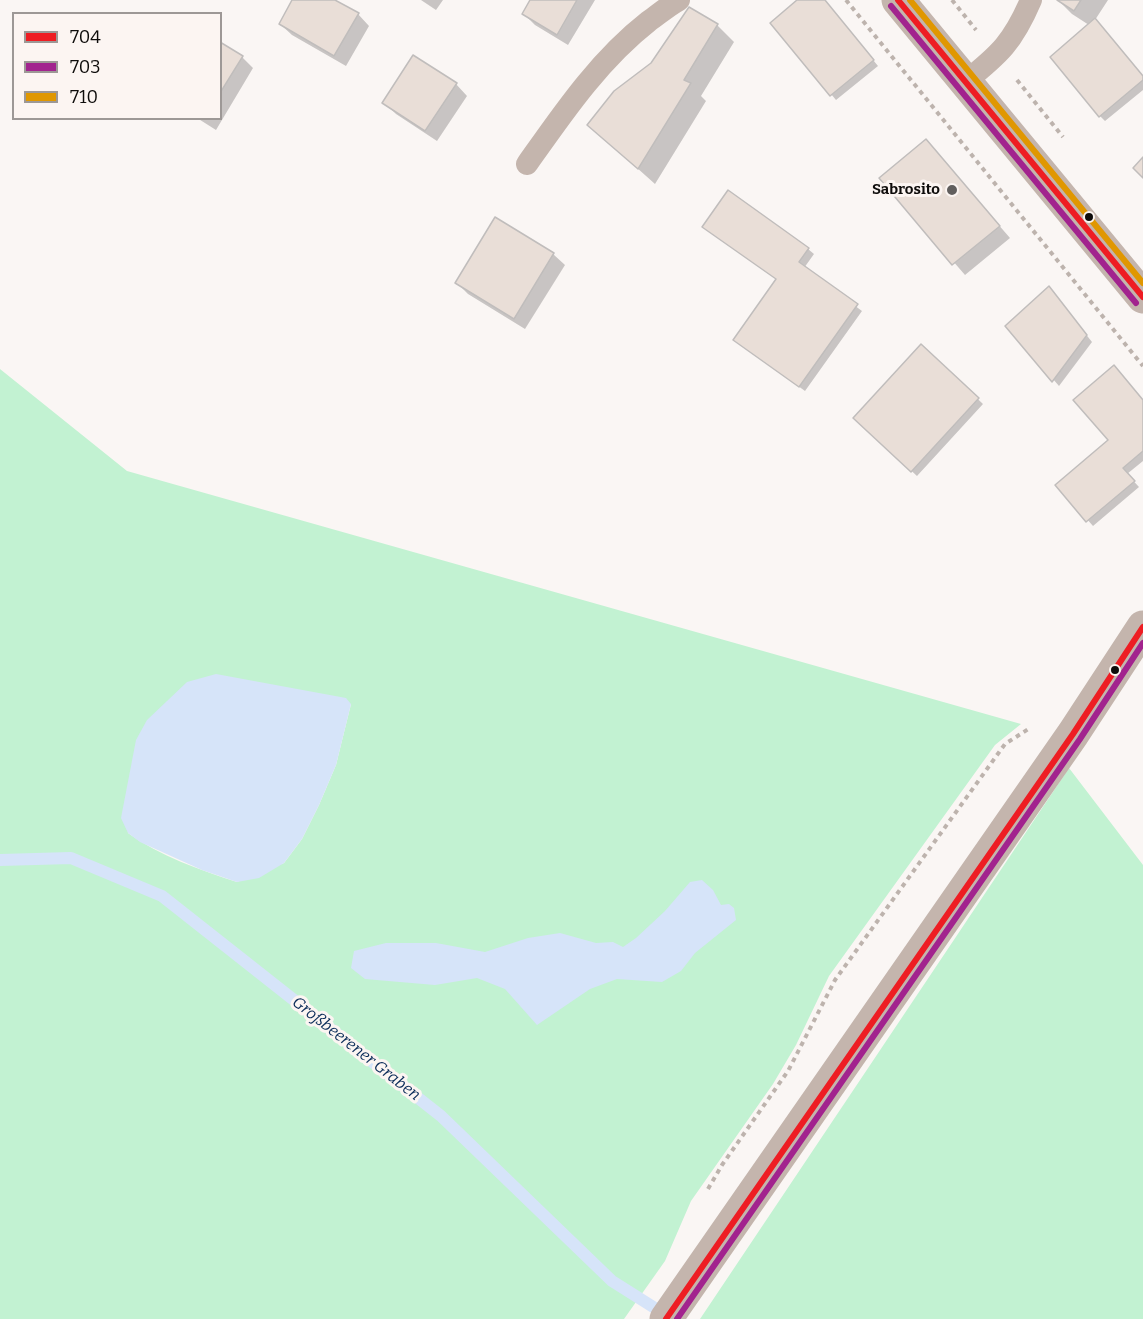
<!DOCTYPE html>
<meta charset="utf-8">
<style>
body{margin:0}
#map{position:relative;width:1143px;height:1319px;overflow:hidden;background:#faf6f4;font-family:Bitter,serif}
canvas{display:block}
.legend{position:absolute;left:12px;top:12px;width:210px;height:108px;box-sizing:border-box;background:#fcf5f2;border:2px solid #9d9896;margin:0;padding:8px 10px;list-style:none;font-size:18px;color:#0e0c0b}
.legend li{display:flex;align-items:center;gap:12px;height:30px}
.legend b{width:30px;border:2px solid #9d9896}
</style>
<div id="map">
<canvas width="1143" height="1319"></canvas>
<ul class="legend">
<li><b style="height:8px;background:#ee1d23"></b>704</li>
<li><b style="height:8px;background:#a2238e"></b>703</li>
<li><b style="height:8px;background:#e09701"></b>710</li>
</ul>
</div>
<script>
const ctx = document.querySelector('canvas').getContext('2d');
ctx.lineJoin = 'round';
function fillPath(path, color) {
  ctx.fillStyle = color;
  ctx.fill(path, 'evenodd');
}
function stroke(path, color, width, dash) {
  ctx.strokeStyle = color;
  ctx.lineWidth = width;
  ctx.lineCap = dash ? 'butt' : 'round';
  ctx.setLineDash(dash || []);
  ctx.stroke(path);
}
function write(font, color, halo, rows, align = 'center') {
  ctx.font = font + ' Bitter,serif';
  ctx.lineWidth = 6;
  ctx.setLineDash([]);
  ctx.textBaseline = 'middle';
  ctx.strokeStyle = halo;
  ctx.fillStyle = color;
  for (const [text, x, y, turn = 0] of rows) {
    ctx.save();
    ctx.translate(x, y);
    ctx.rotate((+turn || 0) * Math.PI / 180);
    ctx.textAlign = isNaN(turn) ? turn : align;
    if (halo) ctx.strokeText(text, 0, 0);
    ctx.fillText(text, 0, 0);
    ctx.restore();
  }
}
fillPath(new Path2D(`
 M0,369L127,471L1021,724L995,745L829,976L796,1045L773,1084L691,1201L665,1261L624,1319H0ZM351,704L336,765L319,805L302,839L284,863L237,882C200,870 160,856 128,833Z
 M1069,768L1143,865V1319H700Z`), '#c2f2d2');
fillPath(new Path2D(`
 M216,674L346,698L351,704L336,765L319,805L302,839L284,863L259,878L237,882L202,870L140,842L128,833L121,818L136,740L147,720L187,682Z
 M702,880L713,890L721,905L729,904L734,908L736,920L695,953L681,971L662,982L617,979L590,989L537,1025L505,989L477,978L435,985L365,979L351,968L354,951L386,943H436L485,952L528,938L560,933L596,943L613,942L623,947L636,938L665,911L690,882Z`), '#d6e4f9');
fillPath(new Path2D(`
 M294,0H332L358,14L369,26L346,66L292,35L280,24Z
 M421,0H443L436,10Z
 M532,0H595L568,45L535,25L524,14Z
 M800,0H824L878,66L836,100L772,23Z
 M1058,0H1108L1095,20L1143,77V90L1105,121L1100,116L1089,25L1072,14Z
 M689,9L717,25L734,42L701,96L706,101L655,184L589,125L653,64Z
 M220,44L242,57L253,68L216,130L197,118H220Z
 M456,84L467,96L437,141L396,114L384,102Z
 M926,141L1010,238L965,275L881,178Z
 M728,192L808,249L814,254L804,268L862,311L805,391L735,340L777,279Z
 M495,219L553,254L565,265L525,329L468,294L457,283Z
 M1054,294L1092,342L1059,386L1007,326Z
 M922,346L983,404L917,476L855,418Z
 M1143,401V461L1127,474L1139,487L1093,526L1057,485L1110,441Z`), '#0003');
stroke(new Path2D(`
 M0,860L71,858L162,896L441,1116L612,1281L666,1315`), '#d6e4f9', 12);
const building = new Path2D(`
 M292,0H335L359,13L334,56L279,24Z
 M530,0H577L557,35L522,14Z
 M797,0H825L874,60L830,96L770,23Z
 M1057,0H1081L1074,11Z
 M689,7L718,24L684,80L691,83L638,169L587,125L614,91L651,63Z
 M1095,18L1143,76V80L1099,117L1050,57Z
 M220,42L243,56L220,93Z
 M413,55L457,83L425,131L382,103Z
 M926,139L1000,226L952,265L879,178Z
 M1143,157V178L1133,168Z
 M728,190L809,248L799,262L858,304L799,387L733,340L776,279L702,227Z
 M495,217L554,253L514,319L455,283Z
 M1049,286L1087,335L1052,382L1005,326Z
 M921,344L979,398L911,472L853,418Z
 M1114,365L1143,400V451L1123,468L1135,481L1086,522L1055,485L1108,440L1073,400Z`);
fillPath(building, '#e9ded7');
stroke(building, '#c0bdbc', 1.5);
stroke(new Path2D(`
 M846,0L1143,366
 M952,0L976,30
 M1017,80L1063,137
 M708,1189L722,1165L788,1071L835,980L1005,744L1030,728`), '#bdb3ad', 4, [4.5, 4.5]);
stroke(new Path2D(`
 M965,82C1000,54 1013,42 1031,0
 M527,164C563,113 599,60 649,21C659,14 668,6 679,0`), '#c4b5ad', 22);
stroke(new Path2D(`
 M666,1319L1073,734L1143,627`), '#c4b5ad', 33);
stroke(new Path2D(`
 M898,0L1143,297`), '#c4b5ad', 33);
stroke(new Path2D(`
 M898,0L1143,297
 M666,1319L1073,734L1143,627`), '#ee1d23', 6);
stroke(new Path2D(`
 M891,6L1136,303
 M677,1319L1080,739L1143,643`), '#a2238e', 6);
stroke(new Path2D(`
 M910,0L1143,283`), '#e09701', 6);
for (const [x, y, r, color] of [
 [952,190,6,"#615e5d"],
 [1089,217,5,"#0e0c0b"],
 [1115,670,5,"#0e0c0b"]
]) {
  const dot = new Path2D();
  dot.arc(x, y, r, 0, 2 * Math.PI);
  ctx.fillStyle = color;
  ctx.fill(dot);
  stroke(dot, '#fcf5f2', 2);
}
write('bold 15px', '#0e0c0b', '#fcf5f2', [
 ["Sabrosito",940,190]
], 'right');
write('italic 16px', '#092b58', '#fcf5f2', [
 ["Großbeerener Graben",356,1049,38]
]);
</script>
